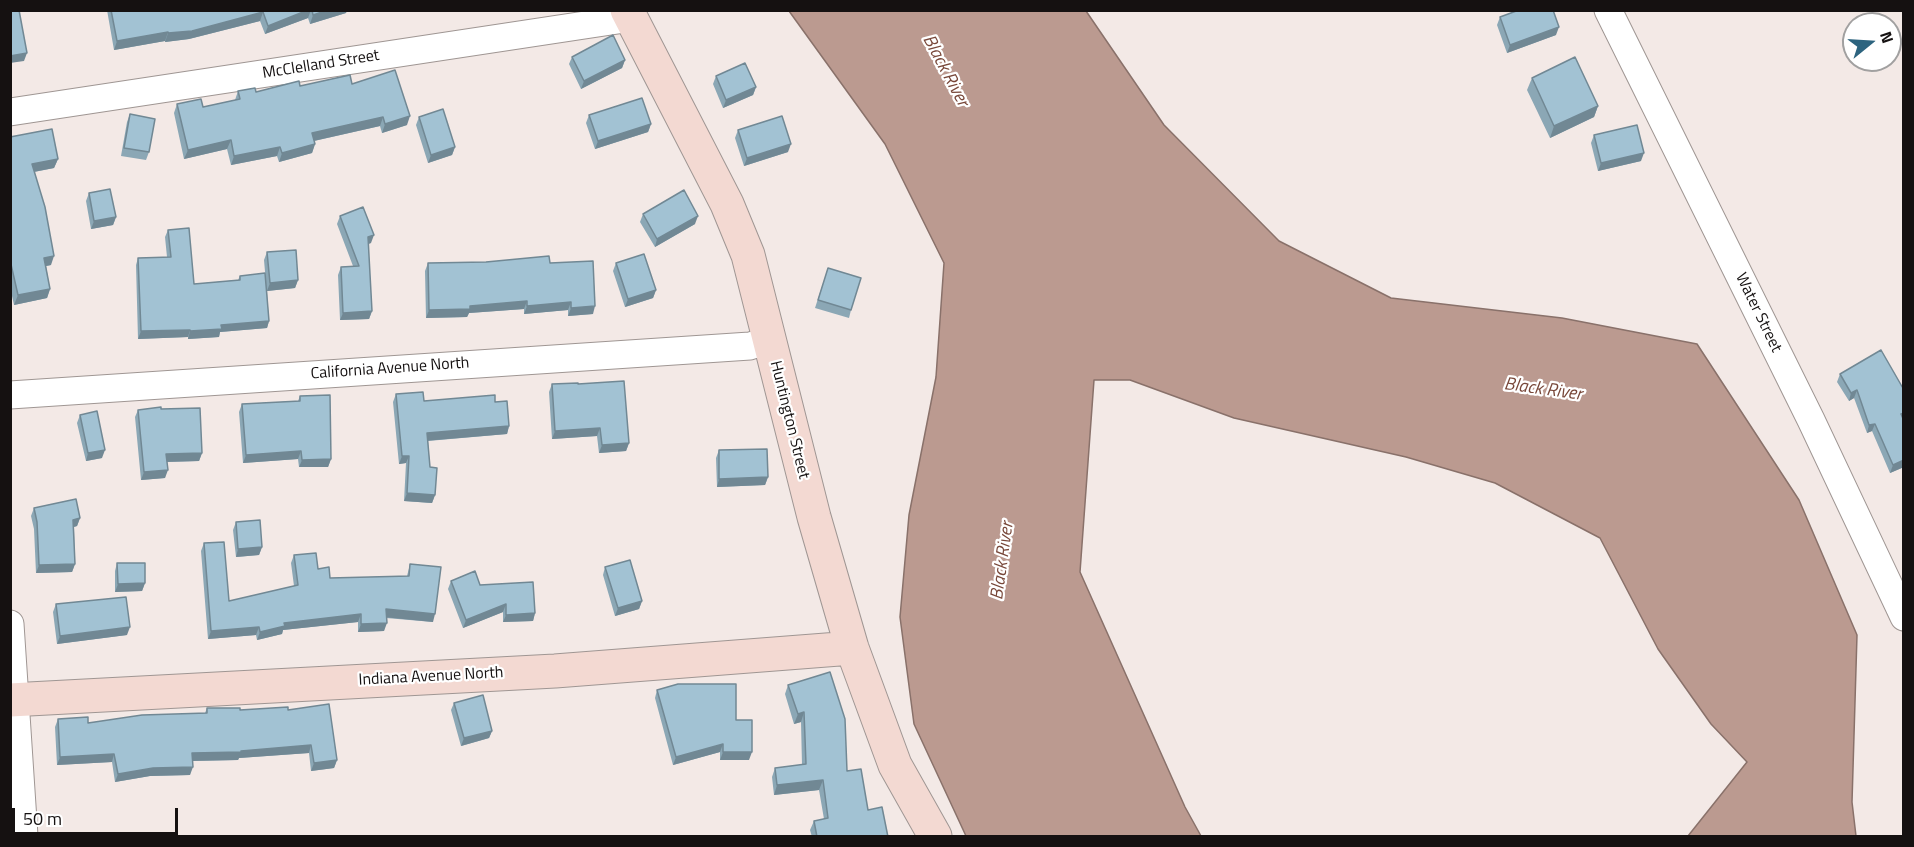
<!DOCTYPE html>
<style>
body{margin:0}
#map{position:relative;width:1914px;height:847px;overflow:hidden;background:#f3e9e6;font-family:"Titillium Web",sans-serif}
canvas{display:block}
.frame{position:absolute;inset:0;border:12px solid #151111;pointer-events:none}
.north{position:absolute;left:1842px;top:12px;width:60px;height:60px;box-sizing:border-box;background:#fff;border:2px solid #a1a0a0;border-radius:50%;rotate:72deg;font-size:16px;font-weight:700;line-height:24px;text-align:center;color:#151111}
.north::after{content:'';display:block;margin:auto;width:21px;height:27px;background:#2d647f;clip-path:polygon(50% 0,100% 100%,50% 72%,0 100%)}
.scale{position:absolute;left:12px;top:808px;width:166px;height:27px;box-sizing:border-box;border:3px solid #151111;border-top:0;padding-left:8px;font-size:18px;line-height:21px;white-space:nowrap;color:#151111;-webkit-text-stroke:4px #fff;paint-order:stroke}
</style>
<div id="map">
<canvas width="1914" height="847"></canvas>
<div class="frame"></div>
<div class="north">N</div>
<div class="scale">50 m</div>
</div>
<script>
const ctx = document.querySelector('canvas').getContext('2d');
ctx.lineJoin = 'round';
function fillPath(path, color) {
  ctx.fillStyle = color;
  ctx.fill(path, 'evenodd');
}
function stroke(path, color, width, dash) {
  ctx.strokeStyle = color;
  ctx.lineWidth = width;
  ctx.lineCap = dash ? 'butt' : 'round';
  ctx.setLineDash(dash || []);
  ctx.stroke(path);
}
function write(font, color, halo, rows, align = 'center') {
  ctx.font = font + ' "Titillium Web",sans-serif';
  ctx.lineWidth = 4.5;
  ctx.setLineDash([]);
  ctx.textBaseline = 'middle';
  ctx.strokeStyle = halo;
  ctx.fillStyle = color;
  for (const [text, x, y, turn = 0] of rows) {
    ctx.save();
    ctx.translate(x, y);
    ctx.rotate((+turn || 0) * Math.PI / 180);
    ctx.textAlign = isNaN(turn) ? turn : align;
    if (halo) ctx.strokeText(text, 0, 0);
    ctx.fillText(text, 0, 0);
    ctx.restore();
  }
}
const water = new Path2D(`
 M789,11H1086L1164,125L1279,241L1391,298L1562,318L1697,344L1799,500L1857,635L1852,802L1856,836H1688L1747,762L1711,724L1658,649L1600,538L1495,483L1406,457L1234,418L1130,380H1094L1080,572L1185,807L1201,836H966L914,724L900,617L909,515L936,377L944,263L885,144Z`);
fillPath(water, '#bb9a90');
stroke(water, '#89716a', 1.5);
const street = new Path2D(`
 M1608,10L1811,420L1904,617
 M10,112L631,18
 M10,395L750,346L769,340
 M10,624L24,836`);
const secondary = new Path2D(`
 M627,10L727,204L748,255L814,517L852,648L895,765L935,836
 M10,700L555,671L852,648`);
stroke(street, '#9f9693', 29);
stroke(secondary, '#9f9693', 35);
stroke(street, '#fff', 27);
stroke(secondary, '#f3d9d2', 33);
fillPath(new Path2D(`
 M107,10H347L346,13L310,24L308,18L265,34L260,21L189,39L165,42V41L114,50Z
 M1500,17L1556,35L1507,53L1497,25Z
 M572,57L625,60L622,68L581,89L569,64Z
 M716,76L756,87L753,95L723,108L713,84Z
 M1532,78L1598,106L1594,117L1550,138L1527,90Z
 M352,84L407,125L382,133L380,126L314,141L315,144L312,153L279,162L277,156L231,165L227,149L184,159L174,113L177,104L203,107L235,100L238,91L256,92L300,86Z
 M130,114L149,152L146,160L121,156L127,122Z
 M589,115L651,124L648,132L595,149L586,123Z
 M419,117L455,147L452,155L428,163L416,125Z
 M738,130L788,152L744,166L735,138Z
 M1594,135L1641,161L1598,171L1591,143Z
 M10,137L58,159L54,168L34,172L51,265L46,266L50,289L47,298L14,305L10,287Z
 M89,193L116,217L113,225L91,229L86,201Z
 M643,214L695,224L655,247L640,222Z
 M340,216L371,243L368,244L372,311L369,319L340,320L338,275L341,267L353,266L337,224Z
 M168,230L194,284L238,280L240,276L266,283L264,260L267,252L298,280L295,288L267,291L269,321L267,328L220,332L219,337L188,339V337L138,339L136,265L138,258L167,257L165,237Z
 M428,263H550L593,314L568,316V310L524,314V309L469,313L467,317L426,318L425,271Z
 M616,263L656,290L653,298L625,307L613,271Z
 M828,268L851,310L849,318L815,308Z
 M1840,374L1904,390V467L1890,473L1872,431L1867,433L1854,398L1849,401L1837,382Z
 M552,384H578L629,443L626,451L599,453L597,436L552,439L549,392Z
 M396,394L424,401L495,402L509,426L507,434L428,441L430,467L435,495L432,503L404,501L406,463L399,464L393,402Z
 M300,396L331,459L328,467H299L298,459L243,463L239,412L242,404L298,401Z
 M161,409L202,453L199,461L167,462L165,478L141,480L135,417L138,410Z
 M80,415L102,458L86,461L77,423Z
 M719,450L768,477L765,485L717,487L716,458Z
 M34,508L80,518L77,526L74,527L75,564L72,572L36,573L34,529L31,516Z
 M236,522L262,547L259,555L236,557L233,530Z
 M204,543L229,601L294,586L291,563L294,555L318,569L330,578L407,576L410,564L433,622L386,618L384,631L358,632V622L283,630L282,634L257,640L256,635L208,639L201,551Z
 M117,563L145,583L142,591L115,592V571Z
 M605,567L642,601L639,609L615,616L603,575Z
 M451,581L480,585L535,613L533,621L503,622V612L463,628L448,589Z
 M56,604L127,635L57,644L53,612Z
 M788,685L847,771L868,810L888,837H812L810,830L814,821L824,819L819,790L774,795L772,777L775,768L802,765L801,722L794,724L785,694Z
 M657,690L736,720L749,760H720V752L673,765L655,698Z
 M454,703L492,731L489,738L461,746L451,710Z
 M207,708L240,710H288L337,760L334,768L311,771L309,753L239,758L238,760L192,761L190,775L150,776L115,782L112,762L57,765L55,727L58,719L88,723L205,713Z`), '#8ba7b5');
fillPath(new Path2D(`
 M308,10H311L308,18L265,34L268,26Z
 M328,10H347L346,13L310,24L313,15Z
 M263,12L260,21L189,39L165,42L168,33Z
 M1559,27L1556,35L1507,53L1510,45Z
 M168,32L165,41L114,50L117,41Z
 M27,53L24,61L10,63V56Z
 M625,60L622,68L581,89L584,81Z
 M756,87L753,95L723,108L726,100Z
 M1598,106L1594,117L1550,138L1554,126Z
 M410,116L407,125L382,133L385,124Z
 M383,117L380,126L309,142L312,133Z
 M651,124L648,132L595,149L598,141Z
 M231,140L227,149L184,159L188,150Z
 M315,144L312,153L279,162L282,153Z
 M791,144L788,152L744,166L747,158Z
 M280,147L277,156L231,165L234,156Z
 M455,147L452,155L428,163L431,155Z
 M1644,153L1641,161L1598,171L1601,163Z
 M58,159L54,168L28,173L32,164Z
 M698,216L695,224L655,247L657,239Z
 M116,217L113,225L91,229L94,221Z
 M374,235L371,243L365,245L368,237Z
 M54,256L51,265L41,267L44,258Z
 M298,280L295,288L267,291L270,283Z
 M50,289L47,298L14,305L18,295Z
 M656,290L653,298L625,307L628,299Z
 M527,301L524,309L469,313L467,317L426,318L429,310L470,306Z
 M571,302L568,310L524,314L527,306Z
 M595,306L593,314L568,316L571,308Z
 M372,311L369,319L340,320L343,313Z
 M269,321L267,328L220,332L219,337L188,339L190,331L221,325Z
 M190,330L188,337L138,339L141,331Z
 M1857,390L1854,398L1849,401L1851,393Z
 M1875,424L1872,431L1867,433L1869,425Z
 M509,426L507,434L424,441L427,433Z
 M600,428L597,436L552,439L555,431Z
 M629,443L626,451L599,453L602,445Z
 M105,450L102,458L86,461L88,453Z
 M301,451L298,459L243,463L246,455Z
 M202,453L199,461L163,462L166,454Z
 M402,456H409L406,463L399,464Z
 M331,459L328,467H299L302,460Z
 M1904,460V467L1890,473L1893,465Z
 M168,470L165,478L141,480L144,472Z
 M768,477L765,485L717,487L719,479Z
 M407,493L435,495L432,503L404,501Z
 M80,518L77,526L70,528L73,520Z
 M262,547L259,555L236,557L238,549Z
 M75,564L72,572L36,573L39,565Z
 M145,583L142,591L115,592L118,584Z
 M642,601L639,609L615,616L618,608Z
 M506,604L503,612L463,628L466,620Z
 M386,609L435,614L433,622L383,617Z
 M535,613L533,621L503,622L506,615Z
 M361,614L358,622L283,630L282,634L257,640L260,632L284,623Z
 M387,623L384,631L358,632L361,624Z
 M130,627L127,635L57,644L60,636Z
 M259,627L256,635L208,639L211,631Z
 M804,712L801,722L794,724L798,714Z
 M492,731L489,738L461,746L464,738Z
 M723,744L720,752L673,765L676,757Z
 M311,745L309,753L239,758L238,760L189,761L192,753Z
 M723,752H752L749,760H720Z
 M114,754L112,762L57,765L60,757Z
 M337,760L334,768L311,771L314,763Z
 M193,767L190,775L150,776L115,782L118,774L153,768Z
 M823,780L819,790L774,795L777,785Z`), '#718894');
const building = new Path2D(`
 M10,10H19L27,53L10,56Z
 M111,10H308L268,26L263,12L192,31L168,33V32L117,41Z
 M312,10H328L313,15Z
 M1519,10H1553L1559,27L1510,45L1500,17Z
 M613,35L625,60L584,81L572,57Z
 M1575,57L1598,106L1554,126L1532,78Z
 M745,63L756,87L726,100L716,76Z
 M395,70L410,116L385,124L383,117L312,133L315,144L282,153L280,147L234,156L231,140L188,150L177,104L201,99L203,107L240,99L238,91L255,88L256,92L299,81L300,86L350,75L352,84Z
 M642,98L651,124L598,141L589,115Z
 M443,109L455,147L431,155L419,117Z
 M130,114L155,119L149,152L124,148Z
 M782,116L791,144L747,158L738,130Z
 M1637,125L1644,153L1601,163L1594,135Z
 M52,129L58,159L32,164L45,207L54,256L44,258L50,289L18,295L10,260V137Z
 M110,189L116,217L94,221L89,193Z
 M684,190L698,216L657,239L643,214Z
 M363,207L374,235L368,237L372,311L343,313L341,267L359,266L340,216Z
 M189,228L194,284L240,280V276L265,273L269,321L221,325L222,329L190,331V330L141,331L138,258L171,257L168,230Z
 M296,250L298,280L270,283L267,252Z
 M644,254L656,290L628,299L616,263Z
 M549,256L550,263L593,261L595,306L571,308V302L527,306V301L470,306V309L429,310L428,263L486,262Z
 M828,268L861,278L851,310L818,300Z
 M1881,350L1904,390V413L1901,414L1904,421V460L1893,465L1875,424L1869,425L1857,390L1851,393L1840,374Z
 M624,381L629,443L602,445L600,428L555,431L552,384L578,383V384Z
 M423,392L424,401L495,395V402L507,401L509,426L427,433L430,467L437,468L435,495L407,493L409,456H402L396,394Z
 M330,395L331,459L302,460L301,451L246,455L242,404L300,401V396Z
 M161,407V409L200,408L202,453L166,454L168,470L144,472L138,410Z
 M97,411L105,450L88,453L80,415Z
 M767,449L768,477L719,479V450Z
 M76,499L80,518L73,520L75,564L39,565L37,522L34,508Z
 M260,520L262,547L238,549L236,522Z
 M224,542L229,601L298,585L294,555L316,553L318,569L329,567L330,578L409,576L410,564L441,567L435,614L386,609L387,623L361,624V614L284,623L285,626L260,632L259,627L211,631L204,543Z
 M630,560L642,601L618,608L605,567Z
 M117,563H145V583L118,584Z
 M475,571L480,585L533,582L535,613L506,615V604L466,620L451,581Z
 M126,597L130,627L60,636L56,604Z
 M830,672L845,719L847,771L861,769L868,810L882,807L888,837H817L814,821L828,818L823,780L777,785L775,768L806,764L804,712L798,714L788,685Z
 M678,684H736V720H752V752H723V744L676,757L657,690Z
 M483,695L492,731L464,738L454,703Z
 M329,704L337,760L314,763L311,745L241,751V752L192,753L193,767L153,768L118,774L114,754L60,757L58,719L88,717V723L142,715L207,713V708H240V710L288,707V710Z`);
fillPath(building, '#a2c2d3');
stroke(building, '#718894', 1.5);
write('16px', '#151111', '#fff', [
 ["McClelland Street",321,65,-9],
 ["Water Street",1758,313,64],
 ["California Avenue North",390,369,-4],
 ["Huntington Street",789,420,76],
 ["Indiana Avenue North",431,677,-3]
]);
write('italic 18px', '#784739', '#fff', [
 ["Black River",945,71,62],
 ["Black River",1543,390,8],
 ["Black River",1003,561,-82]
]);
</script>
